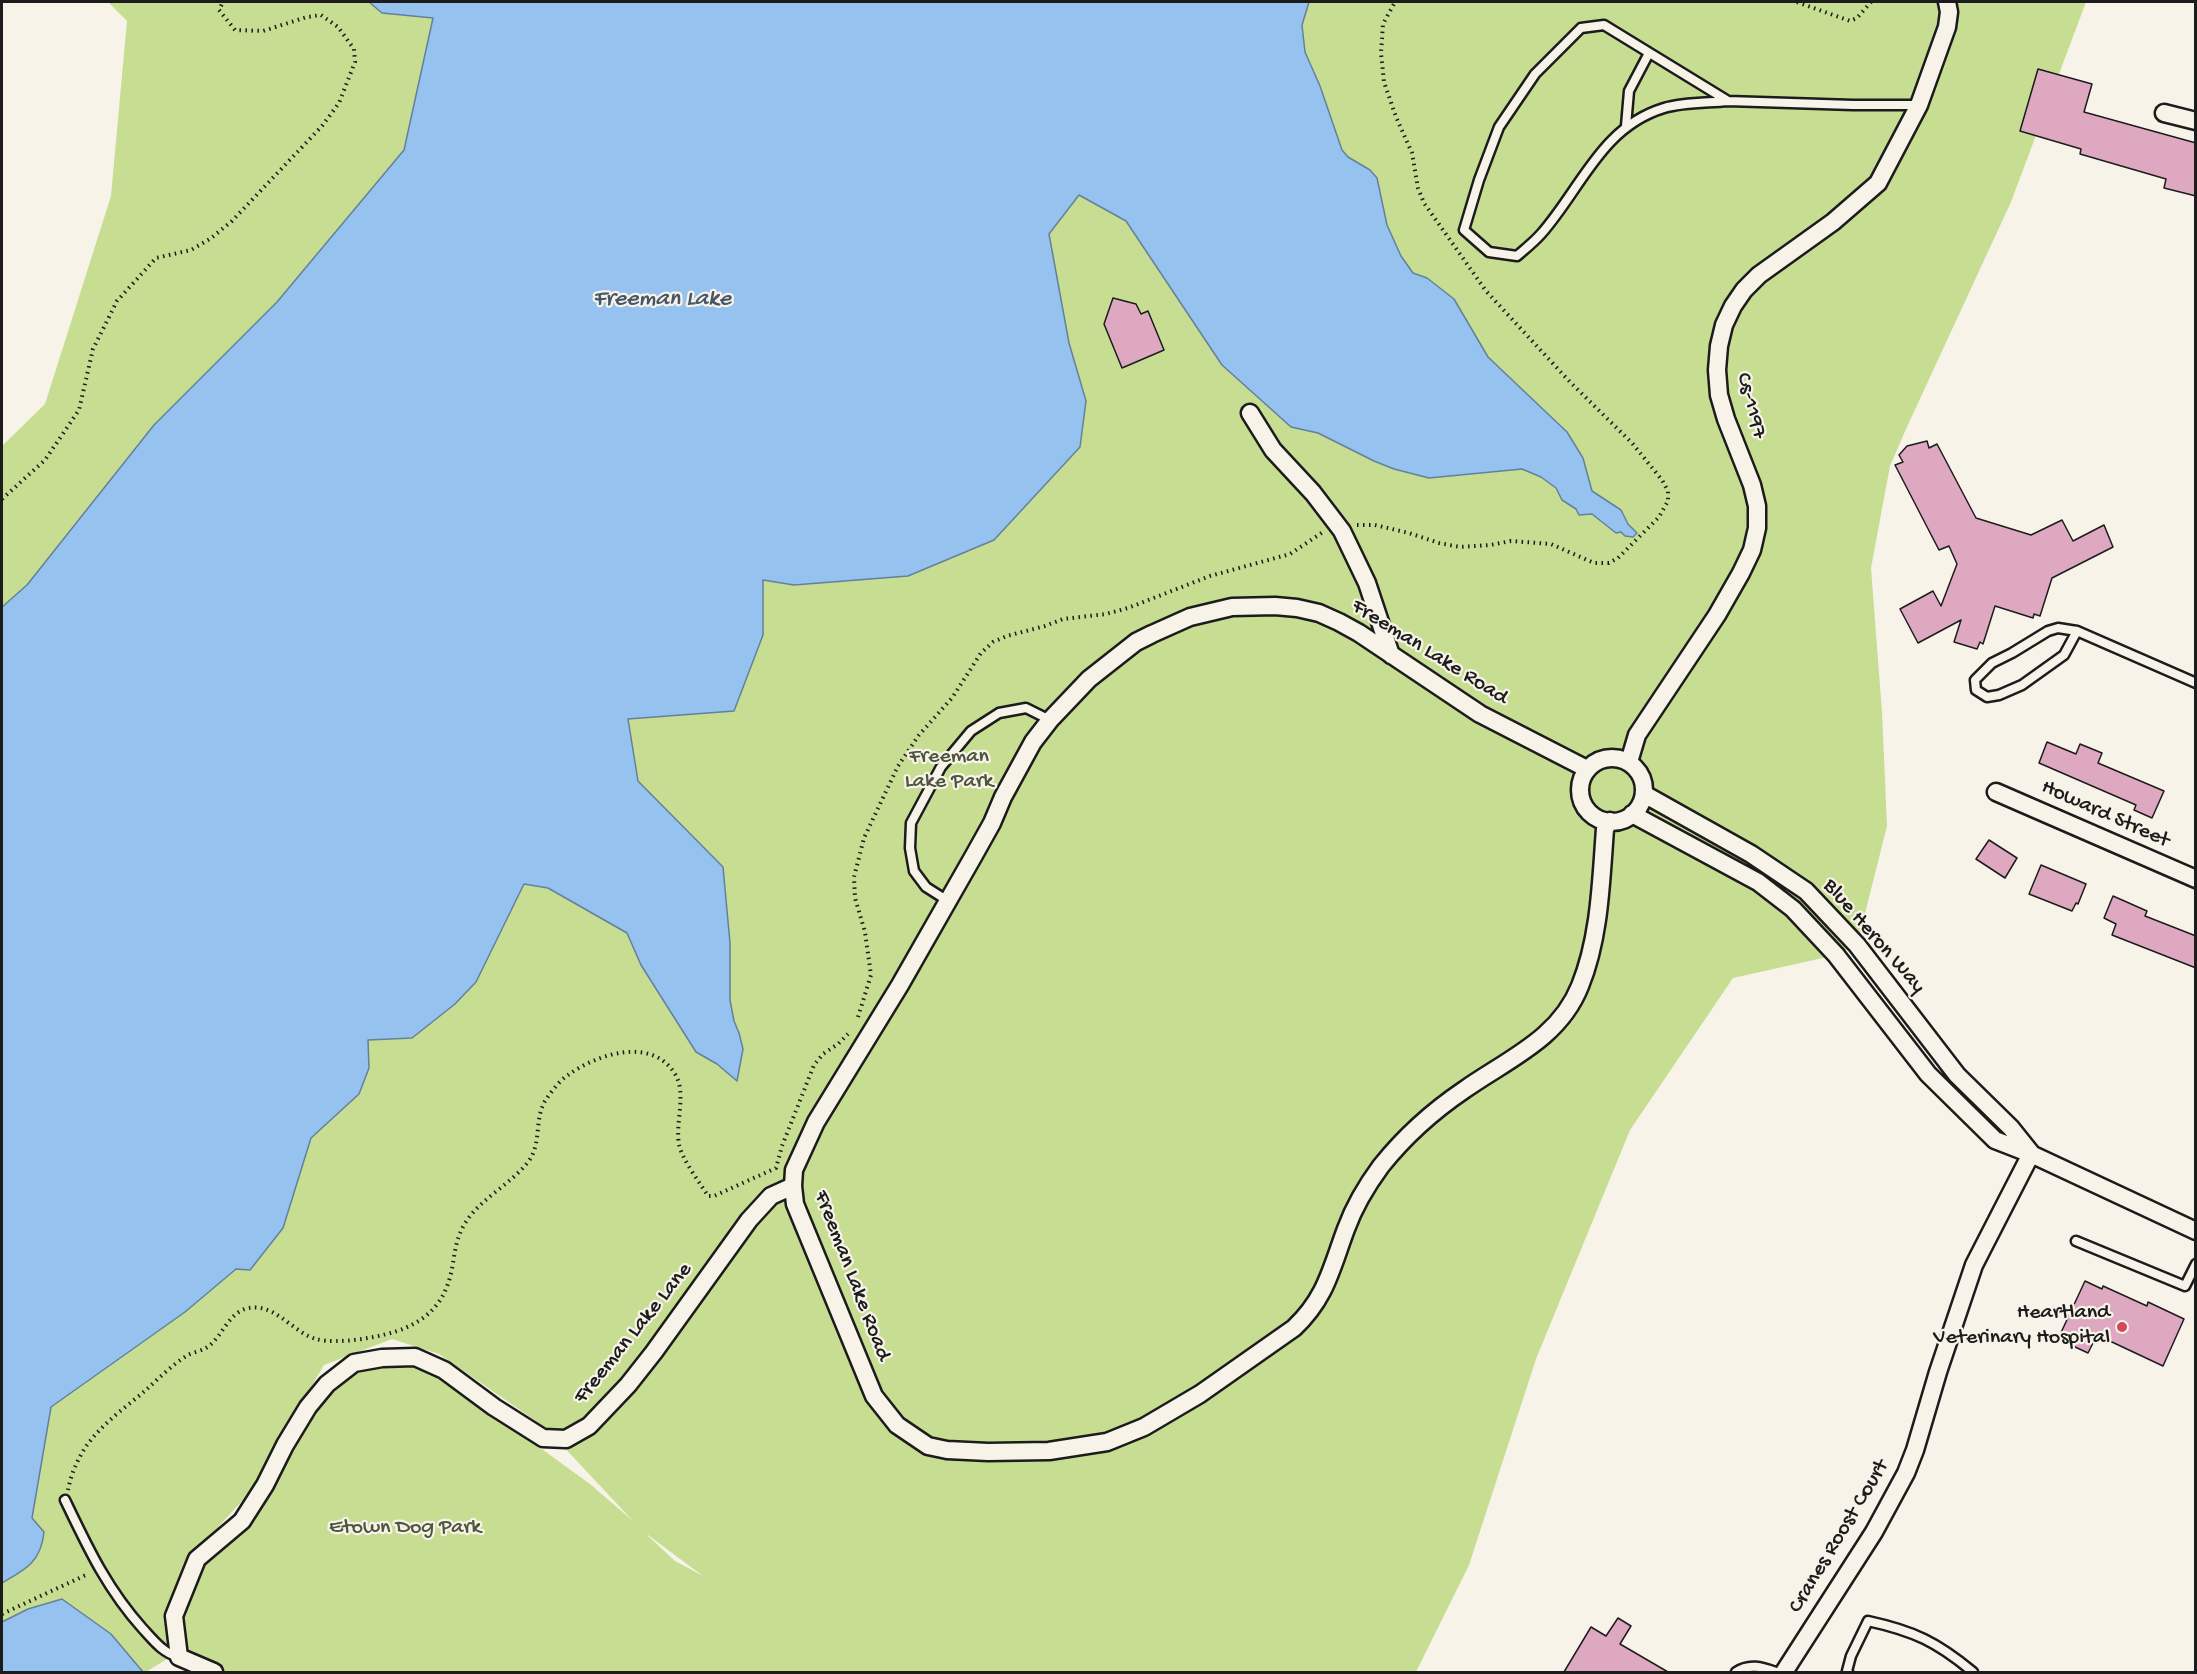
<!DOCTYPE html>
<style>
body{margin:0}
#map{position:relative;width:2197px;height:1674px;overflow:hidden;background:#f7f3e8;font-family:"Gochi Hand",sans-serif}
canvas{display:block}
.frame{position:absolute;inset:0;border:3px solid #1c1c1c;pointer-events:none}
</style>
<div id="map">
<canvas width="2197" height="1674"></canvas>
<div class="frame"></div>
</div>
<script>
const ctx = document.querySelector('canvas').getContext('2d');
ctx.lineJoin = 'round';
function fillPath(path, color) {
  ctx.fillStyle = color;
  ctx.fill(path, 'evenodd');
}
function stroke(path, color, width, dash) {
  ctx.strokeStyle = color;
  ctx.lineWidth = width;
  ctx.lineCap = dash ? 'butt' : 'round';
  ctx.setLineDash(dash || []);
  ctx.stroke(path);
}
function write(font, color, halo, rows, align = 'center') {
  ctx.font = font + ' "Gochi Hand",sans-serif';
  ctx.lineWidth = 4.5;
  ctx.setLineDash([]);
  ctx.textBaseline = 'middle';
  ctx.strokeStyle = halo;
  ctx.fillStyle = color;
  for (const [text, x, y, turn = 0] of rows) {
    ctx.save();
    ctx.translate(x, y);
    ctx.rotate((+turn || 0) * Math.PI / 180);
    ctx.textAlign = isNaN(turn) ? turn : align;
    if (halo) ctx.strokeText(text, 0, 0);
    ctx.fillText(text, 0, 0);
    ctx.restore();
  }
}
fillPath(new Path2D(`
 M108,2H2086L2011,202L1906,429L1890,466L1871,568L1882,712L1887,826L1857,945L1836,955L1733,978L1630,1130L1536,1359L1469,1565L1416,1672H206L179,1657L174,1616L197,1559L225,1537L308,1407L354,1363L415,1357L590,1484L633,1521L546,1428L439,1354L392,1339L324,1365L249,1493L192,1556L167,1608L170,1657L146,1672H2V446L45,404L111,196L127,21ZM647,1535H648L703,1576L675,1561Z`), '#c6dd92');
const water = new Path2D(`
 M369,2H1309L1302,25L1305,52L1320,86L1342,150L1348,157L1370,170L1377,178L1387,225L1401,256L1413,273L1427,278L1454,299L1488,357L1567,432L1583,458L1592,491L1621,510L1628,524L1637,533L1633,537L1625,536L1621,532L1616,533L1592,514L1579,515L1576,509L1562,500L1556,488L1541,477L1522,469L1429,478L1394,469L1374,461L1318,433L1291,427L1222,365L1126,221L1079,195L1049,234L1069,343L1086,401L1080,447L994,540L908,576L794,585L763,580V635L734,711L628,719L638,781L723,867L730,943V1000L734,1021L739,1033L743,1049L737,1081L717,1064L696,1052L641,965L627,933L548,888L524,884L476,982L455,1004L412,1038L368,1040L369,1068L359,1094L311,1138L283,1228L250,1270L236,1269L185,1312L51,1407L32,1518L44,1532C41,1562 26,1569 2,1583V607L27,585L154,425L277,302L404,150L433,18L382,13Z
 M62,1599L111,1634L143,1672H2V1622L28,1609Z`);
fillPath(water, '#95c2ef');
stroke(water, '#65809b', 1.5);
const building = new Path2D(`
 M2038,69L2092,84L2084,112L2196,143V196L2164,188L2166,179L2080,154L2081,149L2020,131Z
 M1113,298L1136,304L1141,314L1148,311L1164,350L1122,368L1104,324Z
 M1927,441L1929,448L1937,444L1976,518L2031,535L2062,520L2073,541L2104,525L2113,547L2052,578L2040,616L2034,614L2033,618L1995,606L1983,644L1980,642L1977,649L1954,642L1961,620L1918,643L1900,609L1933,591L1941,606L1957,564L1949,546L1939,550L1895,465L1903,462L1899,455L1907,446Z
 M2047,742L2076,754L2080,744L2102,753L2098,763L2164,791L2152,818L2134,810L2136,805L2039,763Z
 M1989,840L2017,858L2005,878L1976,859Z
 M2041,865L2086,884L2078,904L2076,903L2072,911L2029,894Z
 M2113,896L2147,911L2145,916L2196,936V968L2112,935L2116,924L2104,918Z
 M2085,1281L2102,1289L2103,1286L2147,1306L2148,1302L2184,1319L2163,1366L2097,1335L2088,1353L2058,1339Z
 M1618,1618L1631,1626L1620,1644L1668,1672H1564L1591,1627L1606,1636Z`);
fillPath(building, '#dea8c1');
stroke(building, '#1c1c1c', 1.5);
const service = new Path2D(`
 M1604,25L1728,101C1707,103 1684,102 1664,108C1601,127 1581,189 1541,234C1534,242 1525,249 1517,256L1489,252L1464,230L1479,180L1499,127L1535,74L1581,28Z
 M1728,101L1853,105H1919
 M1626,126L1629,91L1649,53
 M2077,631L2064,655L2022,685L1999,695L1987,697L1976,690L1975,680L1992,663L2012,653L2048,631L2058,628L2077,631L2196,683
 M948,901L926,887L914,871L910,848L911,823L941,767L971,731L999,713L1026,708L1050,720
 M2076,1241L2185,1286L2196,1264
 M65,1500C88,1548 107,1589 143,1629C154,1641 163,1653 179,1657
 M1736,1672C1749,1663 1762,1667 1776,1672
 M1848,1672L1847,1671L1851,1656L1868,1621C1914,1631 1937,1642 1973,1672`);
const minor = new Path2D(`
 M2164,113L2196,121
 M1250,413L1273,450L1313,493L1342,531L1367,583L1391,655
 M1580 790a32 32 0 1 1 64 0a32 32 0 1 1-64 0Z
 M1629,762L1637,735L1717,615L1741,573L1752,550L1757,528V506L1752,485L1726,419L1719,395L1717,370L1719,346L1724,325L1733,306L1744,290L1759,275L1833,222L1878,183L1919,105L1947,27L1949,12L1947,2
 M1587,769L1480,714L1359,633L1339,622L1319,613L1297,608L1275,606L1232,607L1190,617L1152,634L1136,642L1089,679L1050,720L1033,742L1003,797L992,823L973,857L900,985L816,1122L794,1170L793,1186L795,1204L874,1396L897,1425L928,1446L947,1450L988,1452L1049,1451L1107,1442L1144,1427L1200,1394L1294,1328C1326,1298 1331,1269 1346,1229C1354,1207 1367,1185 1381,1166C1405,1136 1433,1111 1464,1090C1508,1059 1559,1039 1580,986C1600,937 1601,881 1605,829L1610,821
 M1996,792L2196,879
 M1644,794L1751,854L1806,891L1857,945L1957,1075L2011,1128L2031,1153
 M1632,814L1758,882L1793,909L1836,955L1928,1074L1995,1140L2031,1154L2196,1231
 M214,1672L179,1657L174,1616L197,1559L242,1521L265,1485L285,1445L308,1407L327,1384L354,1363L382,1358L415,1357L444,1370L494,1407L543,1438L566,1439L589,1426L628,1385L654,1352L749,1220L771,1196L793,1186
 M1784,1672L1874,1532L1906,1473L1915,1450L1938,1372L1974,1265L2031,1154`);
stroke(service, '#1c1c1c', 13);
stroke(minor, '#1c1c1c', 21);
stroke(new Path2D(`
 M1797,2L1850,21L1857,18L1871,2
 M2,499L45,460L79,410L93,349L117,301L156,258L191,250L210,239L232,221L322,126L339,103L355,62L354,49L338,27L321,15L307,17L263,31L235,30L219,10L223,2
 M1357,525H1375L1409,533L1439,543L1460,547L1490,545L1511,541L1551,544L1594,563H1609L1618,558L1659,517L1668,501V491L1662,480L1632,443L1570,382L1486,291L1424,203L1418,188L1412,153L1396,117L1384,82L1381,53L1383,24L1395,2
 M858,1017L871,975L865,932L855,898L854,877L864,838L898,766L919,735L952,698L981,653L993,642L1007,636L1045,626L1063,619L1106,614L1128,608L1210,576L1290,554L1323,532
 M68,1490C71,1474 78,1458 87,1445C103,1423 126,1407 146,1390C159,1378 173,1364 188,1355C194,1352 201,1351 206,1348C222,1338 227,1315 245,1309C273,1300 293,1333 316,1339C338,1345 384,1337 405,1328C435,1315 448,1295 453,1263C455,1250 457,1237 464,1225C479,1199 509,1186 528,1162C542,1144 534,1120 545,1101C551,1092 559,1081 568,1075C597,1054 652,1036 675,1074C687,1094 675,1122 679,1144C681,1158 700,1183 708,1196H714L776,1168L782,1146L814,1065L823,1054L838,1044L848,1034
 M2,1614L88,1574`), '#1c1c1c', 4, [1.5, 4.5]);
stroke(service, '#f7f3e8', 8);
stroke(minor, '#f7f3e8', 16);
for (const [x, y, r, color] of [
 [2122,1327,6,"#d1495b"]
]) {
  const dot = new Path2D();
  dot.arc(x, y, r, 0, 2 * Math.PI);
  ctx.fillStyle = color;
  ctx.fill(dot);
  stroke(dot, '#f7f3e8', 2);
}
write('22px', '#1c1c1c', '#f7f3e8', [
 ["Cs-1197",1750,406,75],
 ["Freeman Lake Road",1429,653,32],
 ["Howard Street",2105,815,24],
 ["Blue Heron Way",1873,937,49],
 ["Freeman Lake Road",851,1276,69],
 ["Freeman Lake Lane",634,1334,-51],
 ["Cranes Roost Court",1840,1537,-59]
]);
write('22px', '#4f563f', '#f7f3e8', [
 ["Freeman",949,758],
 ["Lake Park",949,783],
 ["Etown Dog Park",405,1529]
]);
write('22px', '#1c1c1c', '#f7f3e8', [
 ["Heartland",2110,1314],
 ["Veterinary Hospital",2110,1339]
], 'right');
write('italic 24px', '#465666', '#f7f3e8', [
 ["Freeman Lake",662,300]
]);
</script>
